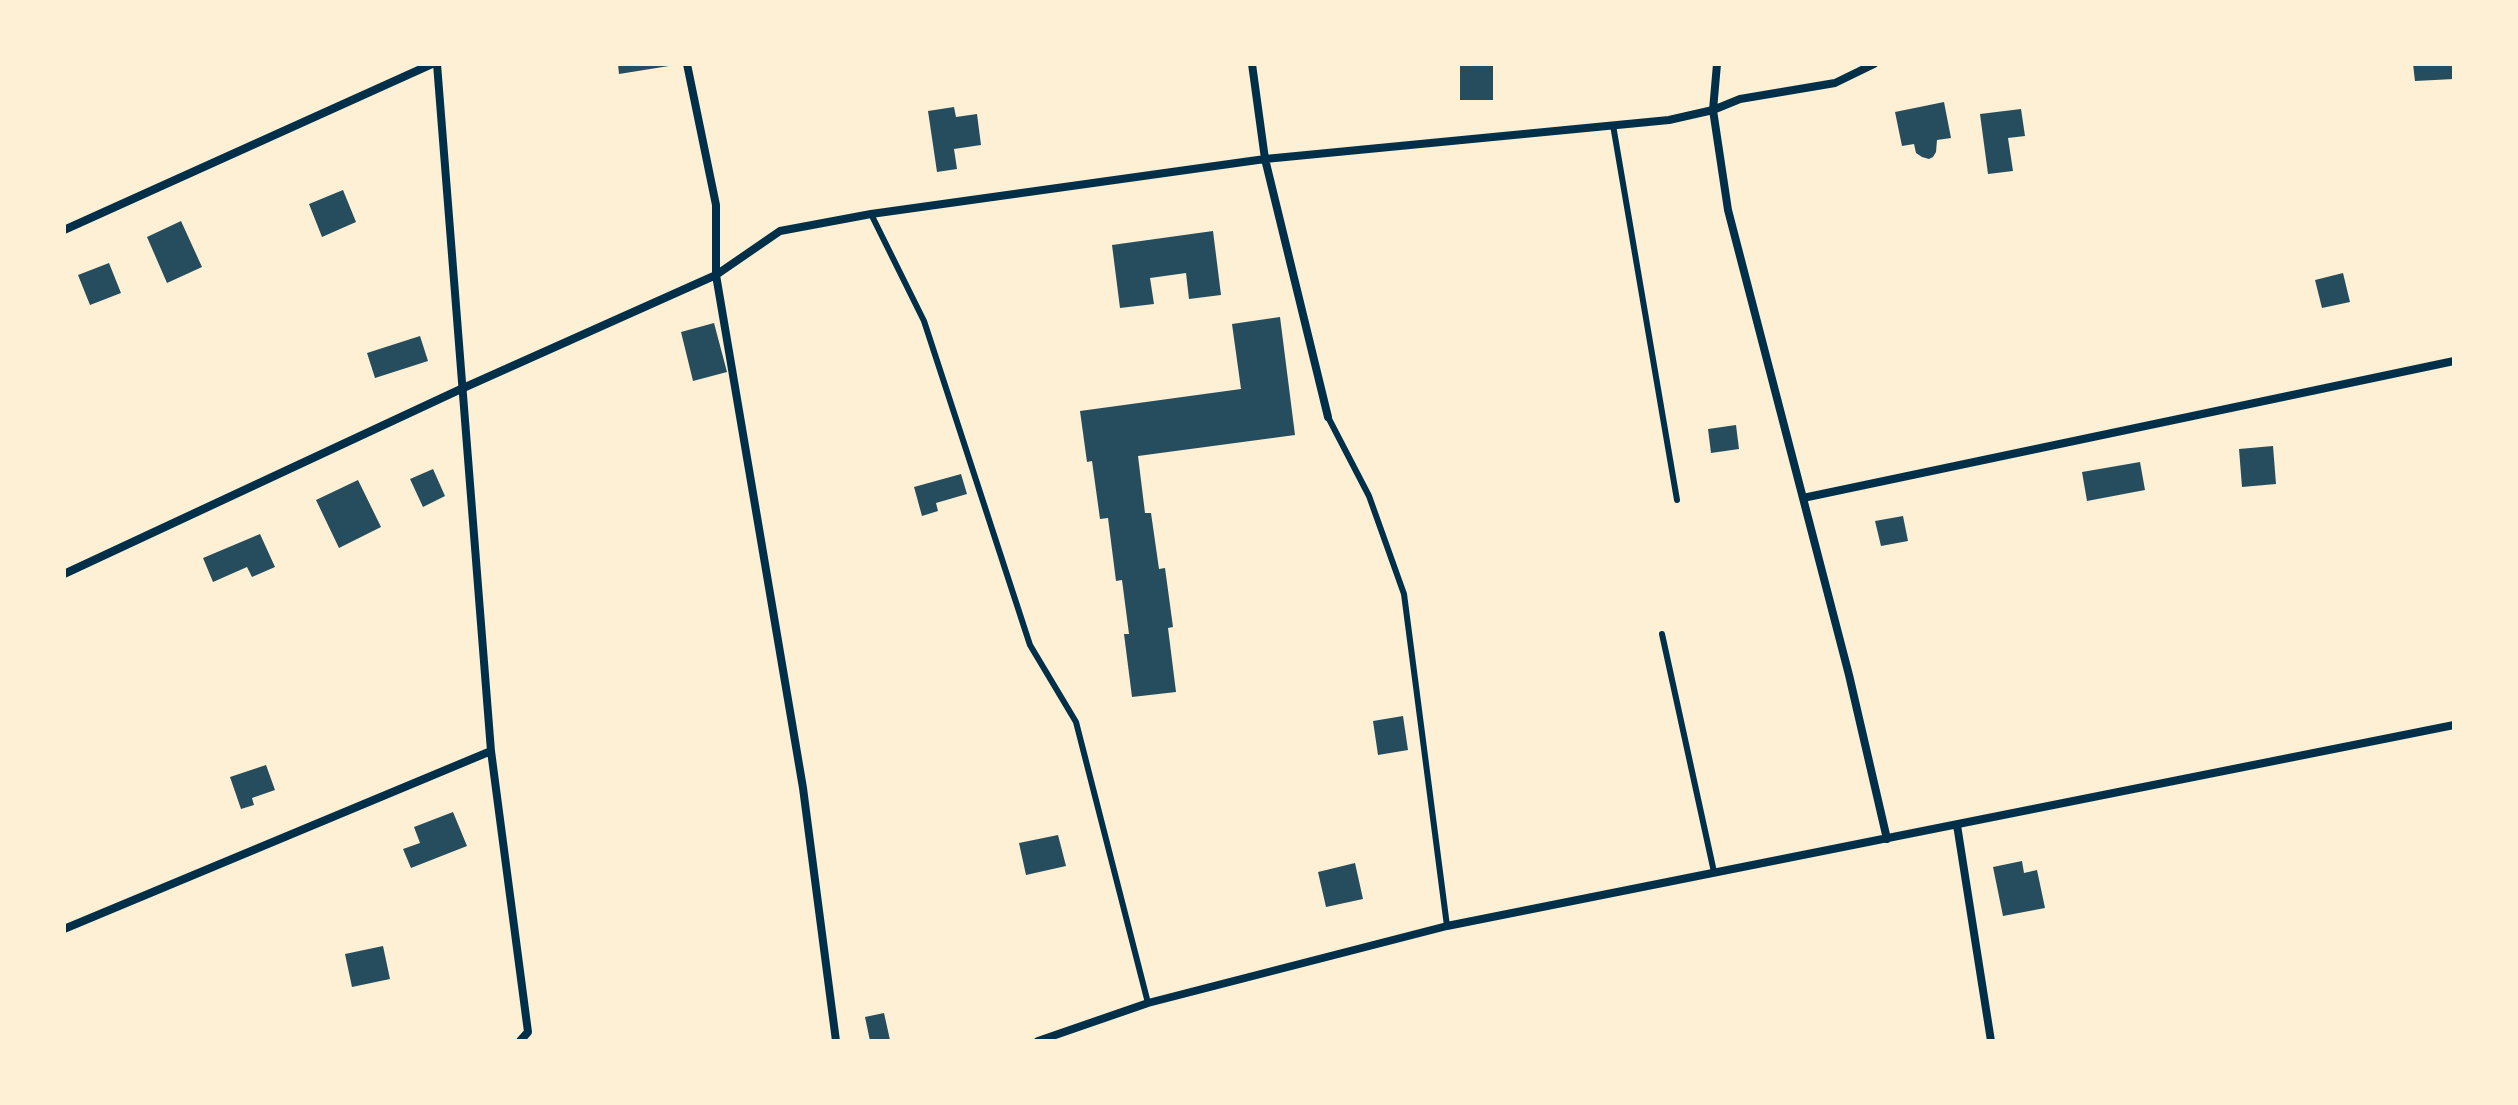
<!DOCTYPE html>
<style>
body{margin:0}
#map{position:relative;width:2518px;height:1105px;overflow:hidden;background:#fdf0d5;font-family:Commissioner,sans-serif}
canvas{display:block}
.frame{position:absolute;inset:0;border:66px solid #fdf0d5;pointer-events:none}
</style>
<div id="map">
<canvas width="2518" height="1105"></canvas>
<div class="frame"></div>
</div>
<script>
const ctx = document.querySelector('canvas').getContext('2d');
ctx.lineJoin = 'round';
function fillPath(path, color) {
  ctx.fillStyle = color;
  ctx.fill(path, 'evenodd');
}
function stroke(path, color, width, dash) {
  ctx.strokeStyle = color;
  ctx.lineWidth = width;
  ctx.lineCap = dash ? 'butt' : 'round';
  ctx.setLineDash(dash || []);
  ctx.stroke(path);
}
fillPath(new Path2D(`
 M618,64H669V66L619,74Z
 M1460,64H1493V100H1460Z
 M2413,64H2453L2454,79L2415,81Z
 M1944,102L1951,138L1937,140L1936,152L1933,157L1929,159L1922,157L1916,153L1914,144L1902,146L1895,112Z
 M954,107L956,117L977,114L981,145L954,149L957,169L937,172L928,111Z
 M2021,109L2025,136L2008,138L2013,171L1988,174L1980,114Z
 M343,190L356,222L322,237L309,204Z
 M181,221L202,267L167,283L147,237Z
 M1213,231L1221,295L1189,299L1186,273L1150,278L1154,304L1120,308L1112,245Z
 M109,263L121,293L90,305L78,275Z
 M2343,273L2350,302L2322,308L2315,280Z
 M1280,317L1295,435L1138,456L1145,513H1151L1159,569L1165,568L1173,627L1168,628L1176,692L1132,697L1124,634H1129L1122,580L1116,581L1108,518L1100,519L1092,461L1087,462L1080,411L1241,389L1232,324Z
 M714,323L727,372L693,381L681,332Z
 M420,336L428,361L375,378L367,353Z
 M1736,425L1739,449L1711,453L1708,429Z
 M2273,446L2276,484L2242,487L2239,449Z
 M2140,462L2145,490L2087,501L2082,472Z
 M433,469L445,496L423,507L410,479Z
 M961,474L967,494L936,503L938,511L922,516L914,487Z
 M358,480L381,527L339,548L316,500Z
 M1903,516L1908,541L1881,546L1875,521Z
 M260,534L275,567L252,577L247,567L213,582L203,558Z
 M1403,716L1408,750L1378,755L1373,721Z
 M266,765L275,790L252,798L254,805L241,809L230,777Z
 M453,812L467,846L411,868L403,849L420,843L414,827Z
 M1058,835L1066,866L1026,875L1019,843Z
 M2022,861L2024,873L2037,870L2045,908L2003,916L1993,867Z
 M1355,863L1363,899L1326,907L1318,872Z
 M383,946L390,979L352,987L345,954Z
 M884,1013L890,1040L870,1041L865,1017Z`), '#264d5e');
stroke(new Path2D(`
 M1613,125L1677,500
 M871,214L924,321L1030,645L1076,722L1148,1003
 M1328,417L1369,496L1404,594L1447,926
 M1662,634L1714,872`), '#003049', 6);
stroke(new Path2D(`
 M437,64L491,751L528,1032L520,1041
 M687,64L716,205V275L803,788L836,1041
 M1252,64L1265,159L1328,417
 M1717,64L1713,110L1728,210L1849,675L1887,839
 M64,230L432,64
 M1803,498L2454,361
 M64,574L461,389L716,275L780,231L871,214L1265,159L1669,120L1713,110L1740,99L1835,83L1874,64
 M1957,825L1991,1041
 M64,929L491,751
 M1038,1041L1148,1003L1447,926L2454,725`), '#003049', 8);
</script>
